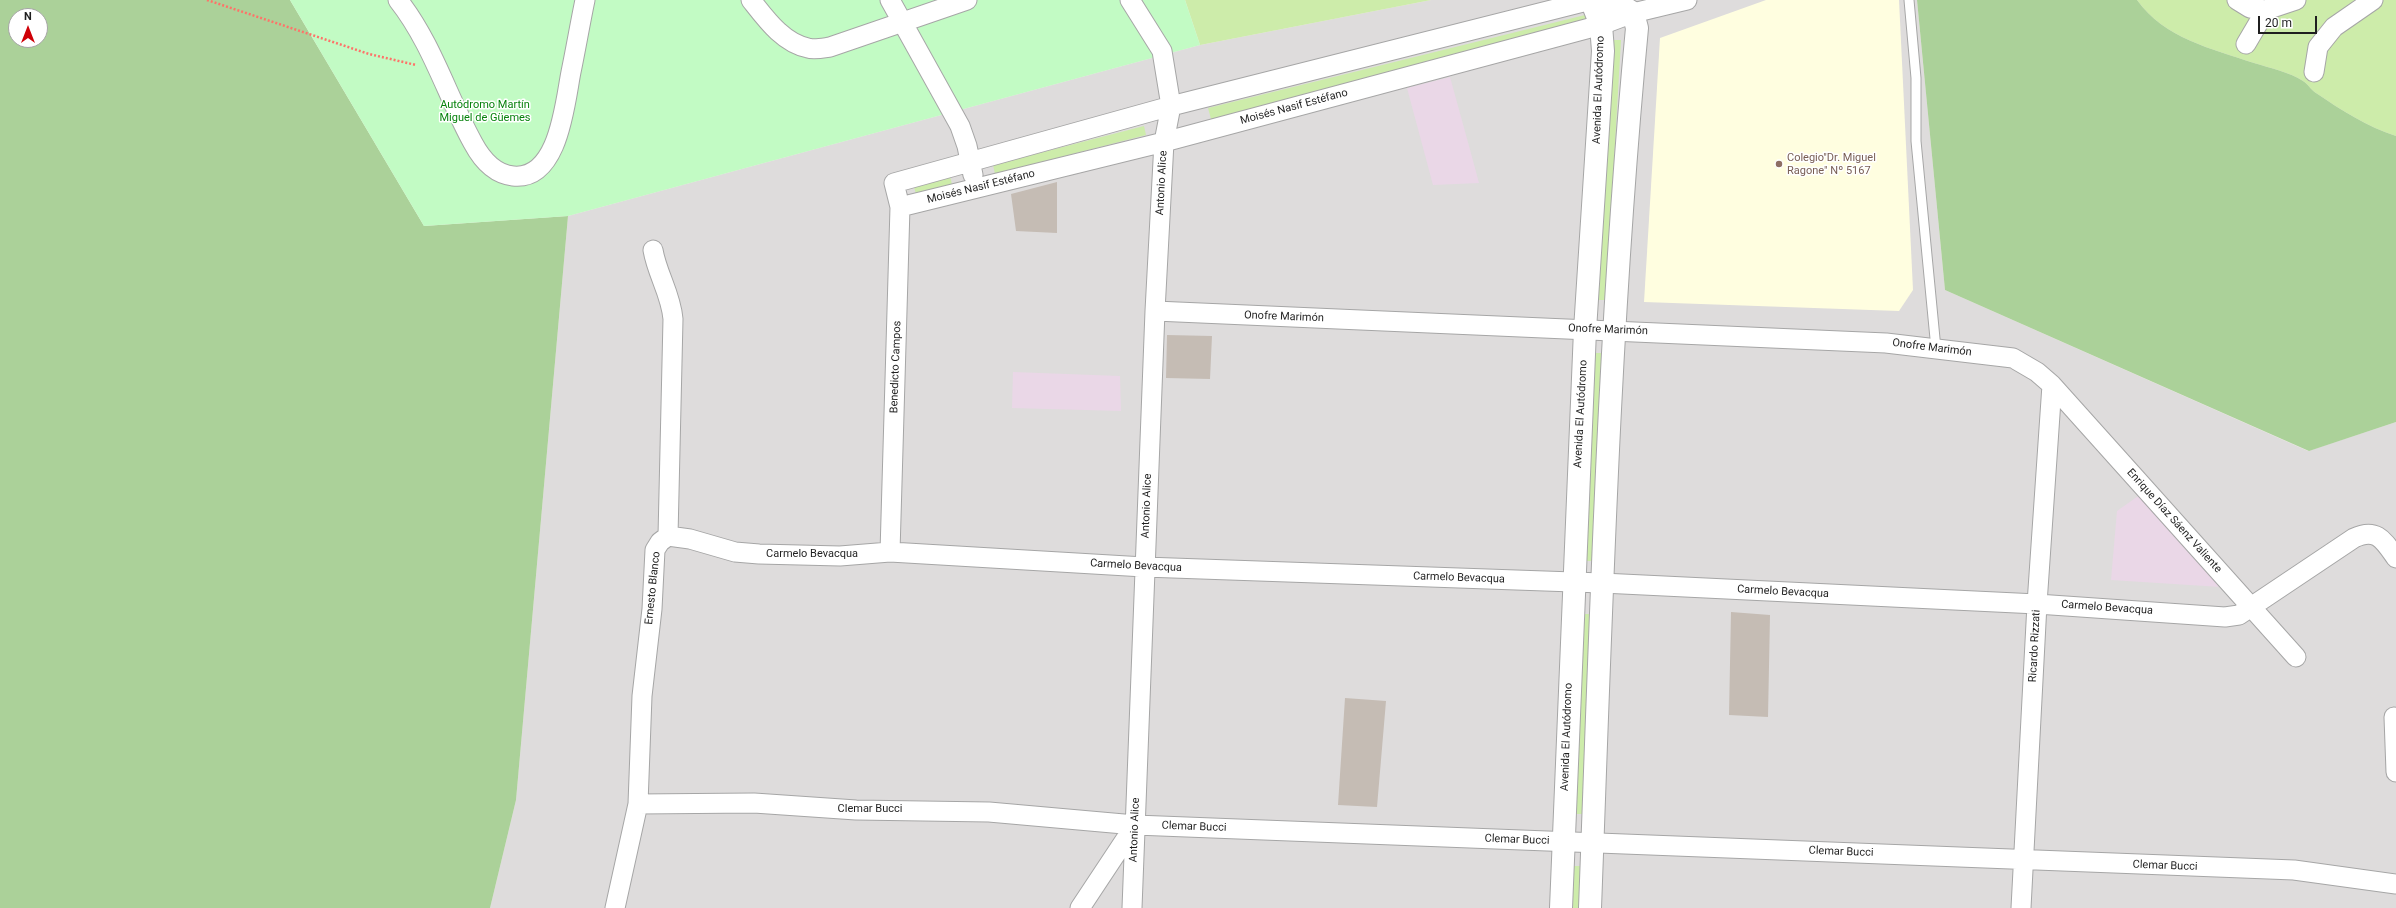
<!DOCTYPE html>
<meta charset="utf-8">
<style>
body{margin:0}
#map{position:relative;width:2396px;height:908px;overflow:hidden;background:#f0ece6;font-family:Roboto,sans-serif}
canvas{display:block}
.north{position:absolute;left:8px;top:8px;width:40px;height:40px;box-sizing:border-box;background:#fff;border:1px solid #a5a5a5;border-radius:50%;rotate:0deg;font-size:11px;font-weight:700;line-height:16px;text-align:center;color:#1f1f1f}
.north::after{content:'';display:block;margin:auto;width:14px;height:18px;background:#cf0007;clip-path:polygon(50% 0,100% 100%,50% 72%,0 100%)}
.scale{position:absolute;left:2258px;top:16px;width:59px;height:18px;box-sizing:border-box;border:2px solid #1f1f1f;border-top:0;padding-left:5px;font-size:12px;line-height:14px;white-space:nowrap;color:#1f1f1f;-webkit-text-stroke:3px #fff;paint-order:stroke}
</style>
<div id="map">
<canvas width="2396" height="908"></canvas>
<div class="north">N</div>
<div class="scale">20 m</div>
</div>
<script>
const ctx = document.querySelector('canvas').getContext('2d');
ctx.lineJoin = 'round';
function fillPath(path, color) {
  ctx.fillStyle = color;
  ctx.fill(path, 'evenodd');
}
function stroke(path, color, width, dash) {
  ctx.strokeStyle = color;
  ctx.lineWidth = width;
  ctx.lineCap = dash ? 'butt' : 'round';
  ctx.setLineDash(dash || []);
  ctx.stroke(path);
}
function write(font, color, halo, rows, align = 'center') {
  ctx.font = font + ' Roboto,sans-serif';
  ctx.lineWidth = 3;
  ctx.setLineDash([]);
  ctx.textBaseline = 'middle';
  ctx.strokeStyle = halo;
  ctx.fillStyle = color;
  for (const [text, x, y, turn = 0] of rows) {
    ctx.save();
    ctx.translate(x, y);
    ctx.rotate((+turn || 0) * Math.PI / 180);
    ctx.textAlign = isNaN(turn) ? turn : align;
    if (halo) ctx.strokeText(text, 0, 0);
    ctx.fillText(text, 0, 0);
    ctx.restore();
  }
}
fillPath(new Path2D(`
 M1431,0H1917L1945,290L2308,451L2396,422V908H490L516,800L568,216L1200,45Z`), '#dedcdc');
fillPath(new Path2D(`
 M1450,77L1469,146L1479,183L1433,185L1407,88Z
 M1013,372L1120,376L1121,411L1012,408Z
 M2141,494L2221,587L2111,580L2117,511Z`), '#ead7e7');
fillPath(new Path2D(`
 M1766,0H1899L1913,290L1899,311L1644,302L1660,38Z`), '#fffee0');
fillPath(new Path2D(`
 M1185,0H1431L1200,45Z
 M2137,0H2396V136C2368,127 2341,110 2316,93C2311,90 2308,84 2303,81C2289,72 2270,68 2254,63C2212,49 2164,38 2137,0Z
 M1585,15L1588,25L1211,119L1208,108Z
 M1613,40H1621L1606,300H1598Z
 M1144,126L1146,135L995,174L993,165Z
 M950,175L952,185L916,194L913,184Z
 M1594,353H1602L1592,561H1584Z
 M1583,614H1591L1582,814H1574Z
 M1572,866H1580L1579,908H1571Z`), '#cdecaa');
fillPath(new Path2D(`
 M0,0H290L424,226L568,216L516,800L490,908H0ZM16,16H40V40H16Z
 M1917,0H2137C2164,38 2212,49 2254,63C2270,68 2289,72 2303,81C2308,84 2311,90 2316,93C2341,110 2368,127 2396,136V422L2309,451L1945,290Z`), '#abd199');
fillPath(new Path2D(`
 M290,0H1185L1200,45L568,216L424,226Z`), '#c2fbc4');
fillPath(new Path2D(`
 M1057,182V233L1016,231L1011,194Z
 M1167,335L1212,336L1210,379L1166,378Z
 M1731,612L1770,615L1768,717L1729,715Z
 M1345,698L1386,701L1377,807L1338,805Z`), '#c5bcb4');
const service = new Path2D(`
 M1909,0L1916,78V141L1936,349`);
const minor = new Path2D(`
 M398,0C432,43 447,96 473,143C481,158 494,174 513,176C559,181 565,102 571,72C576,48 580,24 585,0
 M751,0C766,19 783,43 808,48C814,50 823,48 830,47L967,0
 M890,0L960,126L967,146L973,175
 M1130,0L1162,51L1171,106L1164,142L1155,311L1132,908
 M2237,0L2250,8L2266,10
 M2246,44L2266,10L2296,0
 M2314,72L2318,47L2334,27L2373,0
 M900,207L1164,142L1601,25L1633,13L1687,0
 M1155,311L1886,343L2013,358L2037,372L2052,385L2296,657
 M668,536L690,539L735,552L759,554L840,556L890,552L1144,567L1602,583L2037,604L2225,617L2239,615L2354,538C2377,527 2384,541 2396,558
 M890,552L900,207L894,183L1171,106L1591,0
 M2394,717L2396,772
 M638,804L754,803L856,810L989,812L1135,825L2294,870L2396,884
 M615,908L638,804L642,696L652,609L655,550L660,542L668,536L673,319C671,294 657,274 653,250
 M1080,908L1135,825
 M2021,908L2037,604L2052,385`);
const tertiary = new Path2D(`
 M1561,908L1585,330L1603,51L1601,25L1591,0
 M1590,908C1601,615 1609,321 1637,28L1633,13L1619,4L1591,0`);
stroke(service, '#a6a6a6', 11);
stroke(minor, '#a6a6a6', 21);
stroke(tertiary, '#a6a6a6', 24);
stroke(new Path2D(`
 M207,0L369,54L416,65`), '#fe7369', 2.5, [2, 2]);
stroke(service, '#fff', 9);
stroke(minor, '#fff', 19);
stroke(tertiary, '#fff', 22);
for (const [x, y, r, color] of [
 [1779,164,4,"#8d6e63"]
]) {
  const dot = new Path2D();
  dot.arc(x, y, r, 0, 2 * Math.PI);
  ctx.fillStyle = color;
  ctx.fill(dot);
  stroke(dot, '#fff', 1.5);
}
write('11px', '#1f1f1f', '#fff', [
 ["Avenida El Autódromo",1599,90,-88],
 ["Moisés Nasif Estéfano",1294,107,-15],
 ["Antonio Alice",1162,183,-87],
 ["Moisés Nasif Estéfano",981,187,-14],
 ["Onofre Marimón",1284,317,2],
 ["Onofre Marimón",1608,330,2],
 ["Onofre Marimón",1932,348,7],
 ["Benedicto Campos",896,367,-88],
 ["Avenida El Autódromo",1581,414,-87],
 ["Antonio Alice",1147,506,-88],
 ["Enrique Díaz Sáenz Valiente",2174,521,48],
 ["Carmelo Bevacqua",812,554],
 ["Carmelo Bevacqua",1136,566,3],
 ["Carmelo Bevacqua",1459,578,2],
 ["Ernesto Blanco",653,588,-84],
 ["Carmelo Bevacqua",1783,592,3],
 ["Carmelo Bevacqua",2107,608,4],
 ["Ricardo Rizzati",2035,646,-87],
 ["Avenida El Autódromo",1567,737,-88],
 ["Clemar Bucci",870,809],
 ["Clemar Bucci",1194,827,2],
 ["Antonio Alice",1135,830,-88],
 ["Clemar Bucci",1517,840,2],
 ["Clemar Bucci",1841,852,2],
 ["Clemar Bucci",2165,866,2]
]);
write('11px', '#08830e', '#fff', [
 ["Autódromo Martín",485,105],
 ["Miguel de Güemes",485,118]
]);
write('11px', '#785e54', '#fff', [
 ["Colegio\"Dr. Miguel",1787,158],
 ["Ragone\" Nº 5167",1787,171]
], 'left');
</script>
